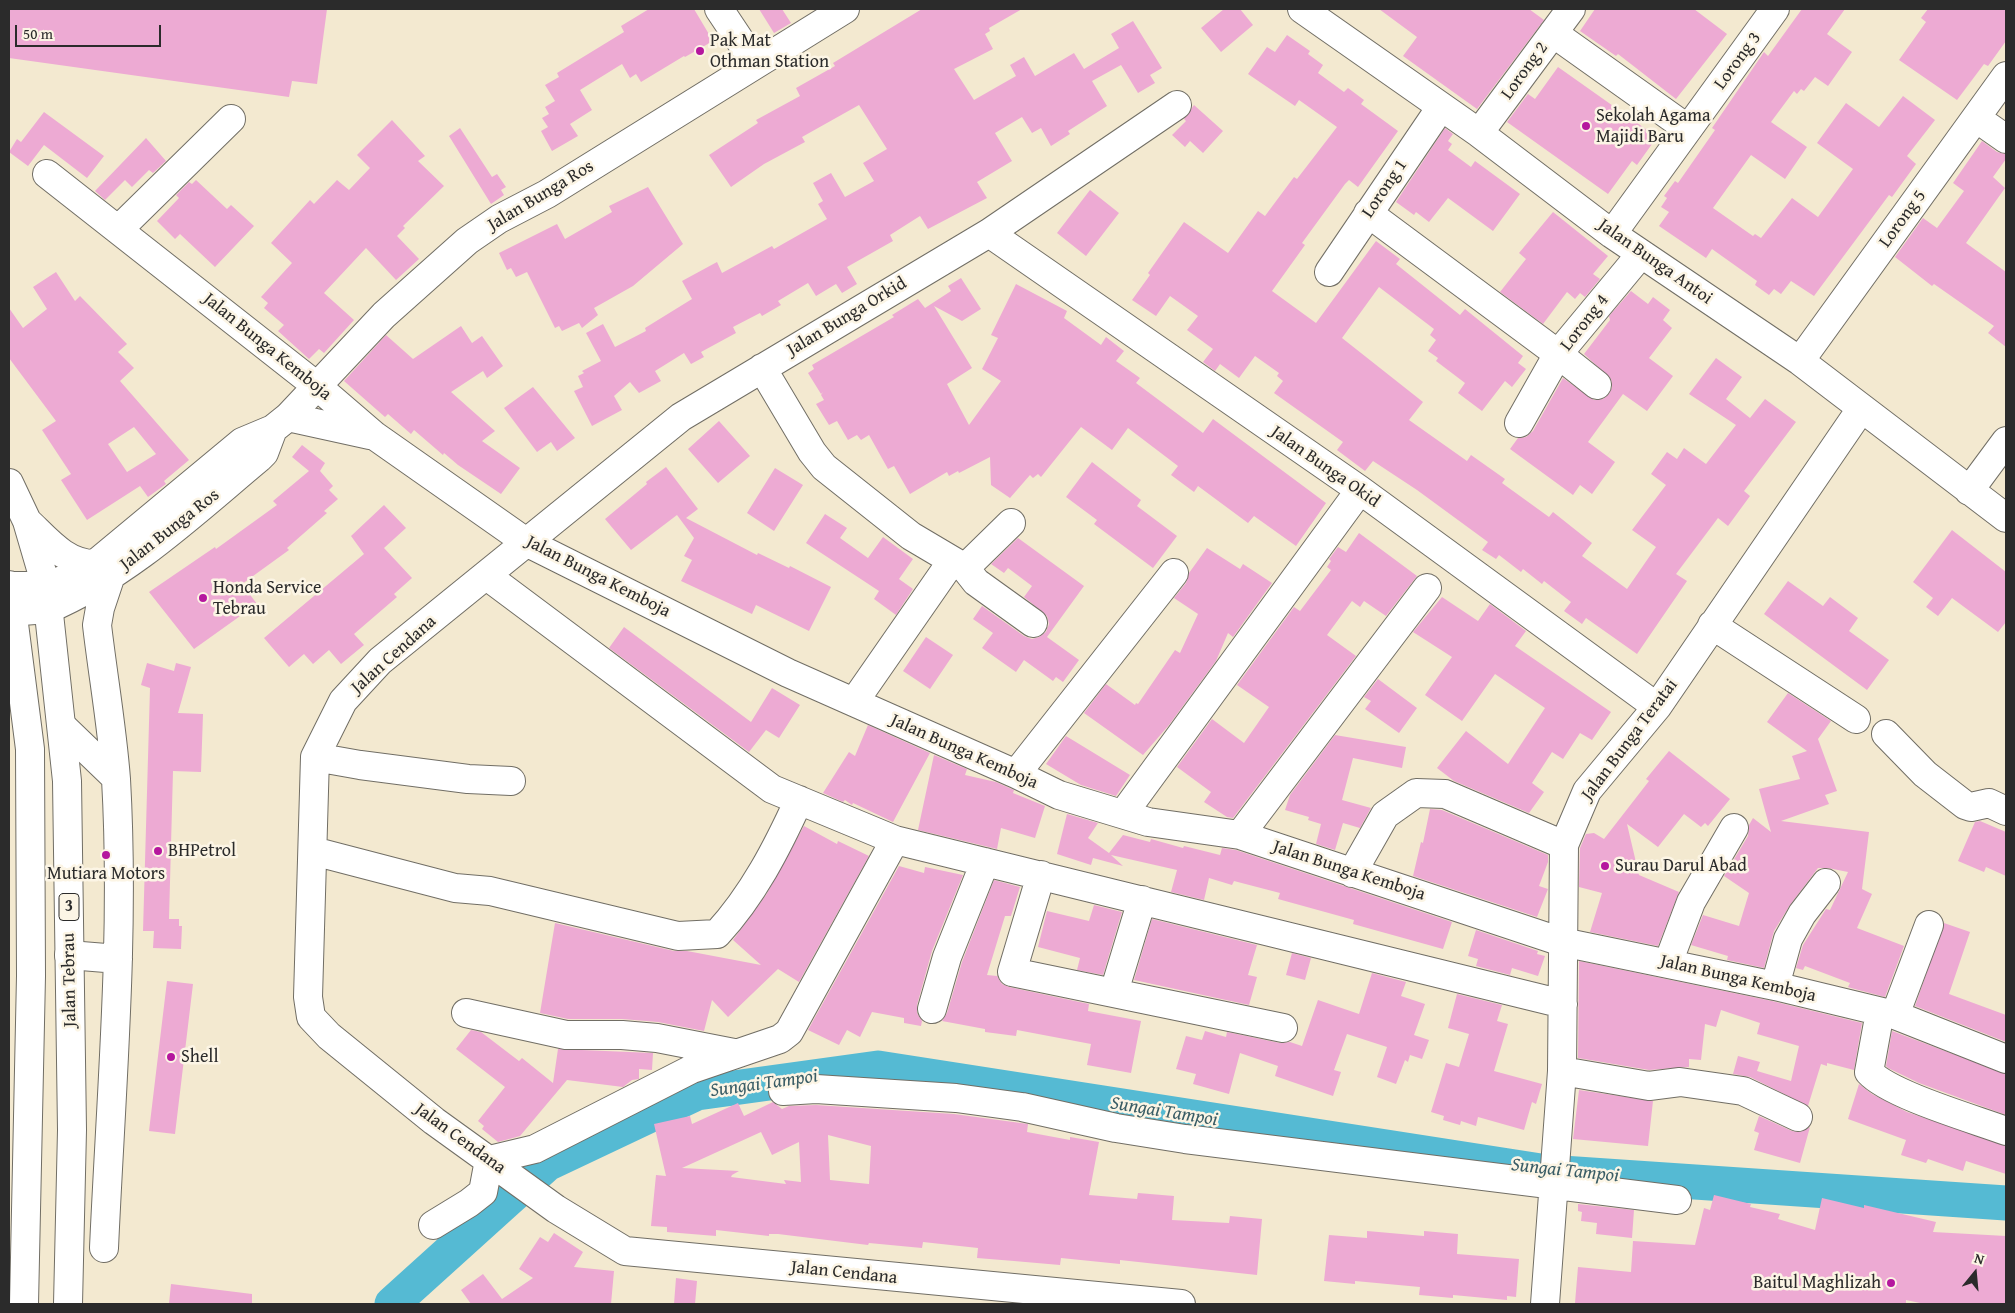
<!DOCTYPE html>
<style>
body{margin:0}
#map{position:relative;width:2015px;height:1313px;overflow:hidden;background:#f3e9d0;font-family:"Gentium Book Plus",serif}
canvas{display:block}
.frame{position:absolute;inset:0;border:10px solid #2b2b2b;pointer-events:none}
.north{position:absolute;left:1950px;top:1248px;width:50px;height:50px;-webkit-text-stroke:4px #fcf5e5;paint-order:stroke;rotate:17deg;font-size:14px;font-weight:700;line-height:20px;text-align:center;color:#2b2b2b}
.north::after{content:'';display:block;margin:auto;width:18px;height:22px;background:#2b2b2b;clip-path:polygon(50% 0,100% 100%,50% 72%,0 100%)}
.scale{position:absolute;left:15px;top:25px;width:146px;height:22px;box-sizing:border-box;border:2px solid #2b2b2b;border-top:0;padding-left:6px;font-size:15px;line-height:18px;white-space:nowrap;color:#2b2b2b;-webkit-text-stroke:4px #fcf5e5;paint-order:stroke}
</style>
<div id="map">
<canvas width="2015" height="1313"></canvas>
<div class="frame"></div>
<div class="north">N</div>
<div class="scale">50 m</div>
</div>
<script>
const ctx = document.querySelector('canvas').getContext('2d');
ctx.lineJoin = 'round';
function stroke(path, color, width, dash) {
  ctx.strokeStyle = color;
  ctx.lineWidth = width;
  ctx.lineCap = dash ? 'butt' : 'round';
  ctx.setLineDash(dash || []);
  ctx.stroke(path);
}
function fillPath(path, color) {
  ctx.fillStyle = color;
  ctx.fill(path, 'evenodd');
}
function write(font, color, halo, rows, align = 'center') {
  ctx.font = font + ' "Gentium Book Plus",serif';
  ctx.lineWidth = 5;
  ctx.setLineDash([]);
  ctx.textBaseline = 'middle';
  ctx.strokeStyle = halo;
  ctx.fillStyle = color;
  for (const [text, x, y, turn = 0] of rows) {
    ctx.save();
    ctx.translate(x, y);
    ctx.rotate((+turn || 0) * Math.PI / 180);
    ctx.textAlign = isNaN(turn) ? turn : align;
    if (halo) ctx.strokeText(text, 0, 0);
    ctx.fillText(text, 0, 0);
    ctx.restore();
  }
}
stroke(new Path2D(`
 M392,1304L547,1164L697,1093L878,1068L1547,1172L2006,1203`), '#55bad3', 35);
fillPath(new Path2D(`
 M9,9H327L317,84L292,81L289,97L9,58Z
 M649,9H694L713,41L685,57L684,56L641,82L636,74L630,78L622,64L580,90L592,110L570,124L578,136L552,151L541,131L548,127L542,118L549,114L545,107L555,101L545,85L559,77L557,73L624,32L621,26Z
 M759,9H782L791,23L774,33Z
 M922,9H1022L989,28L990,31L985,34L993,49L954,69L974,100L1016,76L1010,65L1024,57L1035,76L1074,53L1084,69L1119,48L1111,34L1133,21L1162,68L1150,75L1155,83L1138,93L1121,65L1092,81L1107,106L1068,131L1070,134L1051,146L1041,128L1032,133L1022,117L995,133L1012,161L977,182L987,198L928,229L920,216L890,235L893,241L847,267L857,284L842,293L836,284L816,296L808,283L778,301L781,305L762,316L760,313L733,327L736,333L701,352L704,357L691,364L684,353L655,371L661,381L639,393L630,382L614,396L622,410L592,426L574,391L583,387L578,376L584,373L582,371L601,361L586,333L603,324L615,347L646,331L645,328L692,299L682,281L717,262L722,273L772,246L774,249L827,219L818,204L823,201L813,183L831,173L845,197L874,181L863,163L887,149L859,105L802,137L805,142L764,164L731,187L709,155L758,123L756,120L800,96L796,88L835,66L833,63Z
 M1224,9H1240L1253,25L1221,52L1201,28Z
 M1379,9H1529L1544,20L1477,109L1403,56L1417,37Z
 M1595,9H1694L1727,34L1676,99L1618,54L1616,56L1580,31Z
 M1802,9H1845L1827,34L1852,52L1828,86L1815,77L1804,91L1801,89L1797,94L1794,91L1771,122L1807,147L1785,179L1751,155L1713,208L1753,236L1755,234L1761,238L1792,198L1818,217L1853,169L1817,143L1846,103L1879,127L1903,96L1935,120L1907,156L1916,164L1892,197L1889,195L1814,296L1791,281L1781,294L1774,289L1769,295L1755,285L1757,281L1712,249L1706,258L1659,226L1669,212L1661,207L1667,198L1664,196L1675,181L1678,183L1715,130L1712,128L1764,52L1768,56Z
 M1928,9H2006V41L1988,66L1984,64L1957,100L1899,60L1926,22L1921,18Z
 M1287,35L1310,51L1308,54L1323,65L1318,73L1344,92L1348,88L1364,100L1361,104L1398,131L1358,187L1349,180L1345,184L1302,243L1305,245L1272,291L1316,323L1376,241L1400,259L1396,264L1460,315L1465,309L1523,356L1518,363L1526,369L1512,387L1505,381L1482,411L1458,393L1465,383L1436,361L1438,358L1428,351L1436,340L1430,335L1434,329L1379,287L1342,338L1423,402L1409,420L1467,461L1471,455L1505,479L1502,483L1549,517L1553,512L1592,543L1582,556L1627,589L1656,547L1632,530L1666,485L1651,474L1667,452L1677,459L1684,448L1706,464L1736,425L1689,394L1716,358L1742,377L1726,399L1750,418L1765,399L1796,422L1744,491L1750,496L1728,526L1718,518L1676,574L1687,581L1637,654L1586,618L1582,624L1564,611L1571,602L1544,581L1542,584L1523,569L1521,572L1499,555L1496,559L1482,550L1488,542L1417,490L1373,461L1365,471L1337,450L1343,442L1274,393L1283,381L1277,376L1279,373L1255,356L1239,378L1220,364L1215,371L1203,362L1213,349L1187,330L1198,316L1170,296L1156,316L1132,300L1150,275L1148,273L1184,222L1228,253L1258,211L1265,216L1294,177L1297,179L1337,127L1299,100L1295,106L1248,74L1267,47L1275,52Z
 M1558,67L1657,137L1637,165L1632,161L1608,194L1507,122L1528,94L1535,99Z
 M1194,105L1223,131L1203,153L1190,141L1185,147L1172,135L1186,121L1184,119Z
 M44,112L104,156L87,178L44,145L28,166L9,152L17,139L21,142Z
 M392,120L425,156L418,161L444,186L403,226L405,228L397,236L419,259L396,280L366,248L324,293L354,320L324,353L319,349L309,359L278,331L284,325L264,308L268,303L261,297L292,263L271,243L310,200L314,204L337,180L349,190L370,168L357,155Z
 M460,128L492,177L497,174L506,187L501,190L504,195L491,204L449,136Z
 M1445,128L1453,134L1448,141L1452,144L1448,150L1471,167L1475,161L1520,194L1493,231L1448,198L1429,222L1416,212L1414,215L1396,202Z
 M146,138L166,161L153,173L149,170L132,187L125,180L105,200L95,191Z
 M1982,141L1997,152L2006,154V159L1993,177L2005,188L1966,243L2006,272V347L1988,333L1994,326L1934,284L1932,286L1895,257L1923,218L1937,228L1964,191L1953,183Z
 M196,180L227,209L231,205L254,226L215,267L180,234L175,239L157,221L179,198L176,195L189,182L192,184Z
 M648,187L683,244L633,286L594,308L598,315L582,328L579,323L562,331L559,326L555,328L527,272L516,277L511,268L507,270L499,253L557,224L565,239L612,212L609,206Z
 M1090,190L1119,213L1086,256L1057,233Z
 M1553,212L1608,256L1593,274L1600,279L1585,297L1580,293L1575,299L1567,292L1543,324L1500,292L1526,259L1519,253Z
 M56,272L75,301L80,296L127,344L118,352L134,368L120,381L189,460L164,481L166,484L148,497L140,486L87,520L61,480L71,474L42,430L56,421L9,358V308L23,328L47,309L33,287ZM134,427L156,454L127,472L108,444Z
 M961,278L981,309L962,321L934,306L972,368L947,384L969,425L1001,381L982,369L998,338L991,335L1016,284L1067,311L1064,318L1101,345L1106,337L1124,351L1116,361L1140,378L1136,383L1203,433L1213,419L1326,503L1296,546L1254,516L1248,523L1198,486L1194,492L1171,475L1178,466L1128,428L1112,450L1081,427L1041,477L1038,474L1033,478L1030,475L1010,498L991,485L990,457L959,473L958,471L949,476L947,472L910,494L894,466L888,469L869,435L861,440L857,435L848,440L837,421L829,425L816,404L824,400L821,395L823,392L821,394L808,373L814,369L812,365L894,317L892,315L918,299L925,308L951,291L948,286Z
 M1631,291L1648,304L1653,297L1670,310L1663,320L1672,328L1649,358L1673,376L1647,411L1623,394L1588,442L1615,462L1592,494L1580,485L1573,495L1510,449L1518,438L1526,437L1533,431L1563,378L1594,400L1603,399L1609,394L1612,387L1611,379L1584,354L1610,320L1609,316Z
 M461,326L472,343L482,336L503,366L487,378L483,371L451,392L495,431L482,441L520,468L501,494L458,465L444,453L443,455L414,430L411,434L388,414L385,417L344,381L386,335L413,359Z
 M533,387L575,438L557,451L551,442L537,452L504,408Z
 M719,421L750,456L718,483L688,449Z
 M302,445L325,463L320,471L333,486L329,490L338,499L324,511L327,513L287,548L289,550L242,584L257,604L194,649L149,592L215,547L216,549L277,505L273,501L309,471L292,457Z
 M1092,462L1141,500L1137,506L1177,536L1153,568L1094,524L1097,520L1066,497Z
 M666,467L698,509L686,518L757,555L758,553L789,568L790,566L831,587L809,631L756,605L752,614L681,581L692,560L684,556L694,538L677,515L631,550L605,519L647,484L646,482Z
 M775,468L803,485L774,531L747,513Z
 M384,505L406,528L384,548L412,578L394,594L397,597L354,634L364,645L341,664L329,650L313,664L304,654L289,667L264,638L364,554L351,536Z
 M825,514L847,528L840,538L868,558L883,537L913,559L899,579L913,589L896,615L874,599L879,591L806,543Z
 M1952,530L2006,572V622L1998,632L1952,598L1938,616L1926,607L1933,598L1913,582Z
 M1359,533L1417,576L1386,616L1364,601L1360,607L1352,601L1327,635L1356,656L1233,818L1227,817L1204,802L1211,792L1177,767L1212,719L1244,743L1269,707L1237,685L1294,607L1300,611L1331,570L1327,567L1331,561L1329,559L1338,547L1346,552Z
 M1018,538L1084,586L1047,637L1079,660L1063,682L1056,677L1053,681L1024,660L1016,672L982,648L993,633L973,619L982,606L1024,636L1032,639L1039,637L1046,632L1049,624L1047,616L1024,597L1032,586L1008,568L1004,573L991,564Z
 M1207,548L1240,569L1243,564L1272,583L1233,637L1228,633L1216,661L1169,725L1143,755L1084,713L1106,684L1135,705L1136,703L1138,704L1175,650L1180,653L1198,614L1174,598L1186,583L1189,573Z
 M1788,581L1823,606L1830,597L1858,618L1849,631L1889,660L1867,690L1764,614Z
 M1442,597L1478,621L1490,604L1526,631L1515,646L1611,712L1592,740L1580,733L1563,759L1552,752L1532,783L1544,792L1529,813L1454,781L1437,768L1466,731L1508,764L1545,708L1495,674L1462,721L1425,695L1452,657L1413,632Z
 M624,627L751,722L772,688L800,705L779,738L766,730L749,752L609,648Z
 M926,637L953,655L930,689L903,671Z
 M147,663L174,671L176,663L191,667L178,713L203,714L201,772L173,771L169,919H179V926H182L181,949L153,948L154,931H143L150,688L141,685Z
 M1378,679L1417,708L1399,733L1365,709L1371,701L1364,697Z
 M1788,693L1831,721L1818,739L1837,791L1825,795L1829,804L1781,821L1869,832L1862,889L1872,894L1857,928L1904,946L1885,997L1851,988L1848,987L1850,983L1805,966L1803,970L1796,968L1803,945L1826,909L1830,910L1848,872L1828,868H1818L1790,905L1774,931L1764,968L1727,960L1728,956L1691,945L1703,915L1739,926L1749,893L1724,876L1748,836L1749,825L1753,818L1771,832L1759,789L1800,779L1792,756L1807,751L1767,722Z
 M868,725L930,753L893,822L853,803L852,805L845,800L843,802L823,793L849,752L855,756Z
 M1335,735L1406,747L1402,768L1353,758L1342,800L1371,808L1360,828L1343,823L1335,850L1316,844L1321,824L1308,820L1309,817L1285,810L1290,795Z
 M1066,736L1130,775L1116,796L1081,785L1046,764Z
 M1669,751L1730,799L1708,826L1705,823L1701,827L1684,814L1658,847L1627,824L1639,875L1679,892L1658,946L1590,932L1602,893L1579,887L1580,848L1586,834L1594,833L1604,839L1649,781L1646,779Z
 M934,755L967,769L965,775L996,782L1014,790L1013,793L1045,806L1035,838L1001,828L997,849L918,830Z
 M1430,809L1442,810L1548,855V862L1539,886L1548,889L1537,917L1413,876L1421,842L1423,843Z
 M1067,814L1098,823L1088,838L1109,853L1123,835L1150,842L1151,839L1183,848L1184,846L1220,855L1222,848L1236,850L1452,922L1443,949L1353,924L1354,920L1278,899L1280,893L1234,881L1232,885L1209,878L1204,900L1171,892L1177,870L1111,855L1123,866L1093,858L1091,865L1057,854Z
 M1980,821L2006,832V876L1986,867L1984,872L1958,861L1975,822Z
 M804,826L837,844L838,841L869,856L799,982L778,969L728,1017L712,1000L704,1031L658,1022L622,1019H568L540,1013L555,923L674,951H687L761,965L733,940L766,895Z
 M899,866L924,873L925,867L963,875L932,951L917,1005V1013L922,1021L921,1026L904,1023V1018L872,1012L860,1037L847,1030L839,1045L808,1030Z
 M994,880L1020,887L1011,916H1005L987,975L997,976L1002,984L1009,987L1089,1004L1088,1011L1141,1021L1131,1073L1087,1065L1091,1044L1017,1030L1016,1036L985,1032V1029L942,1021L947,1013L962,962Z
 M1094,905L1122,912L1103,975L1077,970L1080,958L1038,947L1047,911L1089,921Z
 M1152,919L1257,945L1248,975L1257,977L1249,1005L1134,980Z
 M1944,923L1970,932L1949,994L2006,1015V1042L1915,1006Z
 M1476,930L1538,951L1537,954L1545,956L1538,976L1512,968L1510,975L1476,966L1478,959L1468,956Z
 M1292,953L1311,958L1305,980L1286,975Z
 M1579,961L1772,1001L1862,1023L1854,1070L1827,1063V1066L1821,1064L1808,1106L1750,1077L1733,1074L1738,1056L1760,1062L1757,1071L1791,1081L1799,1046L1757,1034L1760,1023L1721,1010L1716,1027L1705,1024L1701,1060L1689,1059V1067L1649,1070L1578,1058Z
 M1372,973L1406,982L1401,996L1425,1004L1414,1035L1429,1040L1422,1059L1410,1055L1408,1062L1405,1060L1396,1084L1377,1077L1387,1047L1347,1034L1334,1070L1341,1072L1333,1096L1275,1076L1278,1066L1240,1053L1229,1094L1193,1084L1196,1074L1176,1069L1186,1036L1202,1040L1205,1031L1226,1037L1227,1032L1280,1043L1290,1042L1302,1046L1318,1000L1359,1014Z
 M167,981L193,984L175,1134L149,1131Z
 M1457,994L1502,1005L1497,1021L1508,1024L1494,1071L1542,1084L1536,1104L1532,1102L1524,1130L1478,1117L1476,1126L1461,1121L1460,1125L1443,1120L1444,1116L1431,1112L1446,1063L1459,1067L1469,1034L1448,1028Z
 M471,1030L481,1032L519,1061L522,1058L553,1083L558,1049L653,1053L652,1070L639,1069V1079L632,1080L623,1087L567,1080L520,1136L498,1142L482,1129L484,1126L478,1121L505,1087L456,1049Z
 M1892,1031L2006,1074V1115L1919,1083L1888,1068L1886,1066Z
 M1859,1084L1872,1094L1907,1112L2006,1146V1174L1966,1161L1963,1171L1928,1159L1926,1163L1901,1155L1906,1140L1848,1119Z
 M1579,1090L1653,1101L1648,1146L1573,1139Z
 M773,1102L782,1109L789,1106L816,1105L954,1114L1028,1124L1027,1132L1070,1140V1137L1099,1142L1089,1195L1137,1199L1138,1193L1174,1196L1172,1220L1229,1223L1230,1216L1262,1219L1257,1275L1120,1260V1264L1061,1258L1060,1265L1014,1261L977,1258L978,1248L923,1242L922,1248L869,1243L868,1245L778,1234H769V1236L716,1230V1236L667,1232V1227L651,1226L656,1175L666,1176L654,1124L690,1116L692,1124L738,1103L744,1116ZM761,1132L772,1155L799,1142L801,1182L784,1180L786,1184L731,1177L732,1175L739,1171L682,1168ZM828,1135L871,1146L869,1184L830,1180Z
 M1759,1116L1792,1131L1800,1132L1810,1127L1800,1163L1754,1150L1759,1133L1754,1131Z
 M1714,1195L1751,1204L1750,1207L1780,1214L1778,1219L1815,1230L1822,1198L1864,1208V1205L1936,1222L1933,1232L2006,1236V1304H1925L1906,1300V1304L1575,1303L1578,1267L1631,1272L1633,1241L1695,1245L1704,1208L1710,1210Z
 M1578,1204L1634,1210L1632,1238L1596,1234L1597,1223L1581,1221L1582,1212L1578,1211Z
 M1367,1231L1424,1236V1231L1458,1234L1457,1254L1519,1259L1516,1297L1507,1296V1300L1453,1295V1298L1419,1295L1420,1287L1355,1281V1284L1324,1281L1329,1235L1367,1238Z
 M554,1233L583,1252L574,1267L614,1271L611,1304H471L461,1290L483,1274L502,1299L533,1278L519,1269L540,1237L548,1242Z
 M676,1278L697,1281L695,1304H674Z
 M171,1284L252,1294V1304H169Z`), '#edaad3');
const minor = new Path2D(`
 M719,9L755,63
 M1302,9L1479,133L1612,234L1800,361L2006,518
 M1553,33L1688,129
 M1177,105L989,233L681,417L380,661L343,701L315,757L308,997L311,1017L329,1036L434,1121L556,1209L625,1251L1181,1304
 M1976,118L2006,139
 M1479,133L1571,9
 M47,174L318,387L375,436L526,542L788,673L1016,774L1059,795L1148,822L1240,835L1562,942L1775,986L1895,1015L2006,1059
 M1368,213L1558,354L1519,423
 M119,229L231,119
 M989,233L1360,490L1657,707
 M1612,234L1775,9
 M1329,272L1441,107
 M1800,361L2006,76
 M762,368L812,452L824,467L911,536L965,568L1011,523
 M1597,385L1558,354L1641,254
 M288,417L370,435
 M1969,491L2006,441
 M965,568L976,582L1033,623
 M487,576L772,789L895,840L1563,1004
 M46,586L71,577L95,564L242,442L273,429L288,417L384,315L467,241L499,219L547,194L845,9
 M48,609C128,575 193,513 259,458L264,453L273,429
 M1712,625L1856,719
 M854,702L952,561
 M62,726L115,777
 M1886,734L1925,774L1965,805L1971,807L1989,803L2006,811
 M315,757L360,765L468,779L511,781
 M1016,774L1174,573
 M1123,814L1360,490
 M1240,835L1427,588
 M313,851L455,888L490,891L678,936L717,934C753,895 777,848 799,800
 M1352,873L1385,815L1416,793L1445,794L1564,845
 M1041,875L1012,972L1283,1028
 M69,955L118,959
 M1668,963L1691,902L1734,828
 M1775,986L1788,939L1802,914L1826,883
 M1114,992L1142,900
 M932,1009L947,957L985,862
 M1880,1012L1869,1072C1890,1095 1974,1119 2006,1131
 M466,1013L566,1035H622L657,1038L734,1053
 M1895,1015L1929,925
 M1562,1071L1649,1086L1680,1082L1743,1091L1798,1117
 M783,1091L816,1089L956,1098L1022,1107L1116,1128L1185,1139L1677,1200
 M433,1225L469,1203L483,1192L489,1160L535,1149L692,1069L780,1039L789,1032L895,840
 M104,1248C111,1092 125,935 116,779C112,727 103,676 97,625L100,608L111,575
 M1545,1304L1562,1071L1564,845L1587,791L1657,707L1861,409`);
const major = new Path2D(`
 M9,586H46
 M9,612L48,609`);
const highway = new Path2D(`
 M9,483L27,521L46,586L67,781L72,1130L68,1304
 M28,522C48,541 66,564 95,564
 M9,585L30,749L31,976L24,1304`);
stroke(minor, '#716e65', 30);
stroke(major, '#716e65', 30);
stroke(highway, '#716e65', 30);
stroke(minor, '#fff', 28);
stroke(major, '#fff', 28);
stroke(highway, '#fff', 28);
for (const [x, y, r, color] of [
 [700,51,5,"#b5179e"],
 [1586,126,5,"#b5179e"],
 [203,598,5,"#b5179e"],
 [158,851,5,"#b5179e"],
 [106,855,5,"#b5179e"],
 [1605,866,5,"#b5179e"],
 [171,1057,5,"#b5179e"],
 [1891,1283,5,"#b5179e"]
]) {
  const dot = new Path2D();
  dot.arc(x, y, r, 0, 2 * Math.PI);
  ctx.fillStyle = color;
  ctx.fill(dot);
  stroke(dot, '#fcf5e5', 2);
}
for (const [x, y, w] of [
 [69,907,20]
]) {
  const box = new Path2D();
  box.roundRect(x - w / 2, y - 13.5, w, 27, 4);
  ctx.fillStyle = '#fcf5e5';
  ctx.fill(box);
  stroke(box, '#2b2b2b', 1);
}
write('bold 16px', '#2b2b2b', null, [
 ["3",69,907]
]);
write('18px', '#2b2b2b', '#fcf5e5', [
 ["Pak Mat",710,41],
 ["Othman Station",710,62],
 ["Sekolah Agama",1596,116],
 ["Majidi Baru",1596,137],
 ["Honda Service",213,588],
 ["Tebrau",213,609],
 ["BHPetrol",168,851],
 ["Surau Darul Abad",1615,866],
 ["Mutiara Motors",106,874,"center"],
 ["Shell",181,1057],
 ["Baitul Maghlizah",1881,1283,"right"]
], 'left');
write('18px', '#2b2b2b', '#fcf5e5', [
 ["Lorong 3",1738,61,-54],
 ["Lorong 2",1525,71,-54],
 ["Lorong 1",1385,189,-56],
 ["Jalan Bunga Ros",541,196,-31],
 ["Lorong 5",1903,219,-54],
 ["Jalan Bunga Antoi",1655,262,35],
 ["Jalan Bunga Orkid",847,317,-31],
 ["Lorong 4",1585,323,-52],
 ["Jalan Bunga Kemboja",267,347,39],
 ["Jalan Bunga Okid",1325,467,35],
 ["Jalan Bunga Ros",170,530,-38],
 ["Jalan Bunga Kemboja",598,577,27],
 ["Jalan Cendana",394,655,-42],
 ["Jalan Bunga Teratai",1630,740,-53],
 ["Jalan Bunga Kemboja",964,752,24],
 ["Jalan Bunga Kemboja",1349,871,18],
 ["Jalan Bunga Kemboja",1738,979,13],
 ["Jalan Tebrau",70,980,-91],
 ["Jalan Cendana",460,1139,36],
 ["Jalan Cendana",844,1273,6]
]);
write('italic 19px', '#3a5d66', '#fcf5e5', [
 ["Sungai Tampoi",764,1084,-8],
 ["Sungai Tampoi",1164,1112,9],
 ["Sungai Tampoi",1565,1171,6]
]);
</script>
